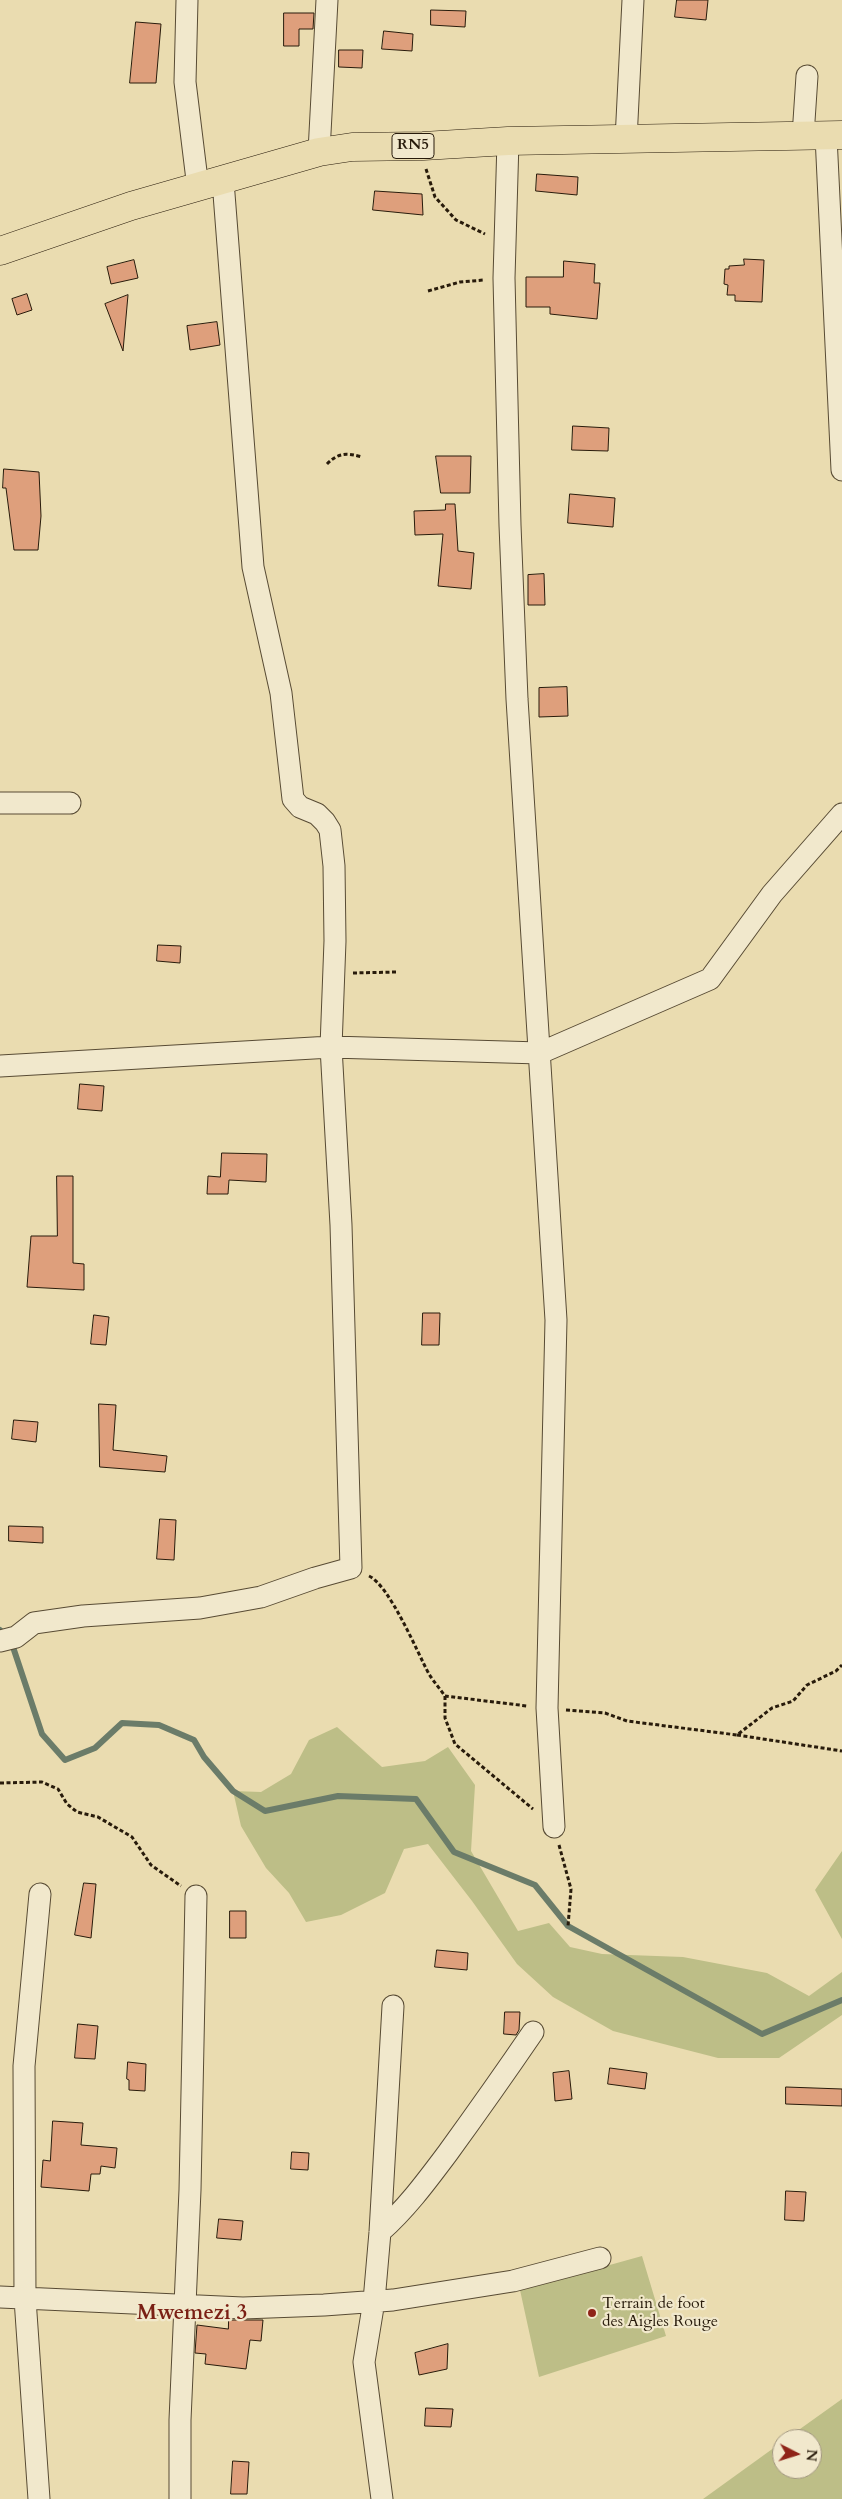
<!DOCTYPE html>
<style>
body{margin:0}
#map{position:relative;width:842px;height:2499px;overflow:hidden;background:#eadcb0;font-family:Cardo,serif}
canvas{display:block}
.north{position:absolute;left:772px;top:2429px;width:50px;height:50px;box-sizing:border-box;background:#f1e8cc;border:1px solid #a1967f;border-radius:50%;rotate:95deg;font-size:14px;font-weight:700;line-height:20px;text-align:center;color:#281b0b}
.north::after{content:'';display:block;margin:auto;width:18px;height:22px;background:#8f2418;clip-path:polygon(50% 0,100% 100%,50% 72%,0 100%)}
</style>
<div id="map">
<canvas width="842" height="2499"></canvas>
<div class="north">N</div>
</div>
<script>
const ctx = document.querySelector('canvas').getContext('2d');
ctx.lineJoin = 'round';
function fillPath(path, color) {
  ctx.fillStyle = color;
  ctx.fill(path, 'evenodd');
}
function stroke(path, color, width, dash) {
  ctx.strokeStyle = color;
  ctx.lineWidth = width;
  ctx.lineCap = dash ? 'butt' : 'round';
  ctx.setLineDash(dash || []);
  ctx.stroke(path);
}
function write(font, color, halo, rows, align = 'center') {
  ctx.font = font + ' Cardo,serif';
  ctx.lineWidth = 4.5;
  ctx.setLineDash([]);
  ctx.textBaseline = 'middle';
  ctx.strokeStyle = halo;
  ctx.fillStyle = color;
  for (const [text, x, y, turn = 0] of rows) {
    ctx.save();
    ctx.translate(x, y);
    ctx.rotate((+turn || 0) * Math.PI / 180);
    ctx.textAlign = isNaN(turn) ? turn : align;
    if (halo) ctx.strokeText(text, 0, 0);
    ctx.fillText(text, 0, 0);
    ctx.restore();
  }
}
fillPath(new Path2D(`
 M337,1727L382,1767L425,1761L448,1747L475,1785L471,1851L518,1931L549,1923L570,1947L602,1954L683,1957L767,1973L809,1996L842,1972V2015L779,2058H718L613,2031L553,1997L517,1964L472,1901L428,1844L404,1849L385,1893L341,1915L306,1922L289,1893L266,1868L241,1826L233,1791L261,1792L291,1774L309,1740Z
 M842,1851V1939L815,1890Z
 M642,2256L666,2336L539,2377L520,2290Z
 M842,2399V2499H703L782,2442V2469H812V2439H786Z`), '#bdbe87');
stroke(new Path2D(`
 M0,1630L10,1638L42,1734L65,1760L95,1748L122,1723L159,1725L194,1740L204,1757L233,1791L265,1811L338,1796L416,1799L454,1852L535,1885L568,1926L762,2034L842,2000`), '#6b7c69', 6);
const building = new Path2D(`
 M677,0H708L706,20L675,17Z
 M431,10L466,11L465,27L431,25Z
 M284,13H314L313,29H299V46H284Z
 M136,22L161,24L156,83H130Z
 M384,31L413,34L412,51L382,49Z
 M339,50H363L362,68L339,67Z
 M537,174L578,177L577,195L536,191Z
 M375,191L422,194L423,215L373,210Z
 M744,259L764,260L762,302L735,301V295H727L728,285L724,284L725,269H729V266L744,265Z
 M134,260L138,278L111,284L107,267Z
 M564,261L595,264L594,283H600L597,319L550,314V307H526V277H563Z
 M27,294L32,310L17,315L12,299Z
 M128,295L123,351L105,304Z
 M217,322L220,345L190,350L187,326Z
 M573,426L609,428L608,451L572,450Z
 M436,456H471L470,493H441Z
 M4,469L39,472L41,516L38,550H14L6,488H3Z
 M570,494L615,498L613,527L568,523Z
 M446,504H455L458,551L474,553L471,589L438,586L443,534L415,535L414,511L445,510Z
 M544,574L545,605H528V575Z
 M567,687L568,716L539,717V688Z
 M158,945L181,946L180,963L157,961Z
 M80,1084L104,1086L102,1111L78,1109Z
 M222,1153L267,1154L266,1182L229,1180L228,1194H207L208,1176L220,1177Z
 M57,1176H73V1263L84,1264V1290L27,1287L31,1236H57Z
 M423,1313H440L439,1345H422Z
 M94,1315L109,1317L106,1345L91,1344Z
 M99,1404L116,1405L113,1450L167,1456L165,1472L100,1467Z
 M14,1420L38,1422L36,1442L12,1439Z
 M160,1519L176,1520L174,1560L157,1559Z
 M9,1526L43,1527V1543L9,1541Z
 M84,1883L96,1884L91,1938L75,1935Z
 M230,1911H246V1938H230Z
 M437,1950L468,1953L467,1970L435,1967Z
 M505,2012H520L519,2030L516,2035L504,2034Z
 M78,2024L98,2026L95,2059L75,2058Z
 M128,2062L146,2064L145,2091L129,2090V2080L127,2079Z
 M610,2068L647,2073L645,2089L608,2084Z
 M569,2071L572,2099L555,2101L553,2073Z
 M786,2087L842,2089V2106L786,2104Z
 M53,2121L83,2123L81,2145L117,2148L115,2168L101,2166L100,2174H91L89,2191L41,2187L43,2160L50,2161Z
 M292,2152L309,2153L308,2170L291,2169Z
 M786,2191L806,2192L804,2221L785,2220Z
 M219,2219L243,2221L241,2240L217,2238Z
 M229,2320H263L261,2341L250,2340L246,2369L205,2364L206,2354L195,2353L197,2325L228,2329Z
 M448,2344L447,2369L419,2375L415,2353Z
 M426,2408L453,2409L451,2427L425,2426Z
 M233,2461L249,2462L247,2494H231Z`);
fillPath(building, '#de9f7c');
stroke(building, '#281b0b', 1);
const minor = new Path2D(`
 M187,0L185,82L198,188
 M803,136L807,76
 M826,136L842,470
 M626,140L633,0
 M508,141L504,278L510,525L517,699L556,1320L547,1708L554,1827
 M319,152L327,0
 M0,803H70
 M0,1066L331,1047L540,1053L710,979L772,894L842,814
 M0,1641L16,1637L34,1623L83,1616L200,1608L261,1597L315,1578L351,1568L341,1225L331,1047L335,941L334,866L330,830L325,822L317,814L300,807L293,799L281,693L253,567L223,181
 M380,2232C406,2209 426,2182 447,2154C476,2114 505,2073 533,2032
 M0,2297L243,2308L324,2305L393,2300L513,2281L600,2258
 M39,2499L25,2299L24,2066L40,1894
 M180,2499V2420L190,2190L196,1896
 M382,2499L364,2362L374,2301L380,2232L393,2006`);
const highway = new Path2D(`
 M0,251L131,206L319,152L352,147L423,146L508,141L842,135`);
stroke(minor, '#584b34', 23);
stroke(highway, '#281b0b', 29);
stroke(new Path2D(`
 M426,169L435,197L456,220L485,234
 M428,291L460,282L484,280
 M327,464C339,452 347,453 362,457
 M353,973L396,972
 M369,1576C390,1586 417,1652 429,1674C434,1682 440,1689 445,1696L527,1706
 M445,1696V1718L455,1744L533,1809
 M566,1710L605,1713L627,1721L737,1735L772,1708L793,1701L807,1685L836,1671L842,1665
 M737,1735L842,1751
 M0,1783L42,1782L58,1789L67,1804L77,1812L98,1817L132,1837L151,1865L181,1886
 M559,1845L571,1889L568,1926`), '#281b0b', 3, [4, 2.5]);
stroke(minor, '#f1e8cc', 21);
stroke(highway, '#eadcb0', 28);
for (const [x, y, r, color] of [
 [592,2313,5,"#8f2418"]
]) {
  const dot = new Path2D();
  dot.arc(x, y, r, 0, 2 * Math.PI);
  ctx.fillStyle = color;
  ctx.fill(dot);
  stroke(dot, '#f1e8cc', 2);
}
for (const [x, y, w] of [
 [413,146,42]
]) {
  const box = new Path2D();
  box.roundRect(x - w / 2, y - 12.5, w, 25, 4);
  ctx.fillStyle = '#f1e8cc';
  ctx.fill(box);
  stroke(box, '#281b0b', 1);
}
write('bold 15px', '#281b0b', null, [
 ["RN5",413,146]
]);
write('16px', '#281b0b', '#f1e8cc', [
 ["Terrain de foot",602,2304],
 ["des Aigles Rouge",602,2322]
], 'left');
write('bold 21px', '#7a1f14', '#f1e8cc', [
 ["Mwemezi 3",192,2314]
]);
</script>
